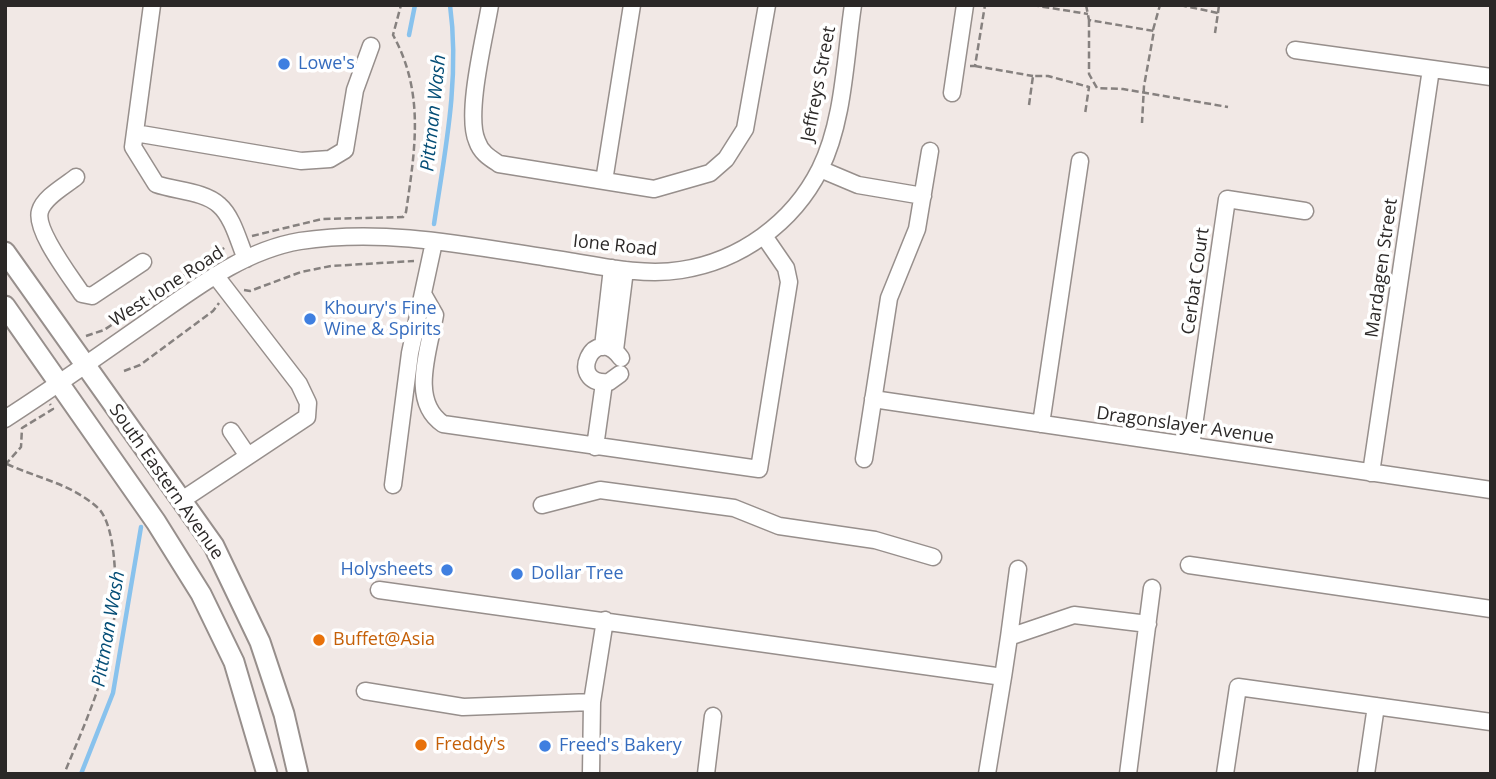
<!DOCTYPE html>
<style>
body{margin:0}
#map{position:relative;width:1496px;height:779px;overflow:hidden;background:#f1e8e5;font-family:"Open Sans",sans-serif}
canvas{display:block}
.frame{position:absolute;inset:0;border:7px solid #2b2827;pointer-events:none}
</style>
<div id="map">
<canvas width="1496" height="779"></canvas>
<div class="frame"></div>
</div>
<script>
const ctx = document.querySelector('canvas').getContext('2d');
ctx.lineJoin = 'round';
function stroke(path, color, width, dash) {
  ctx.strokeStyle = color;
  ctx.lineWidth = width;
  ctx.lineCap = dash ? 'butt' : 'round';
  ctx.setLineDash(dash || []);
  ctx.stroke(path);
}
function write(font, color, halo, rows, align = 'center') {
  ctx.font = font + ' "Open Sans",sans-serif';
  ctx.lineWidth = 7;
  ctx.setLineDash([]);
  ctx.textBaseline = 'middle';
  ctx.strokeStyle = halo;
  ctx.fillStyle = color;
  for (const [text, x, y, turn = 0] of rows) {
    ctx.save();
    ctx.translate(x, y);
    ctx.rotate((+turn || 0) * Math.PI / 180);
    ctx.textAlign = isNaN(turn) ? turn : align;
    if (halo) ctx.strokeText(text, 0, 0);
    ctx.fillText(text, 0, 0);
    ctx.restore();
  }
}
stroke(new Path2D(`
 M409,35L415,5
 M434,224C445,151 460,79 450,5
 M81,774L113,693L141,527`), '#88c2ed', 4.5);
const minor = new Path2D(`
 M152,5L133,147L156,184C175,191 204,191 219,205C233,217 239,243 246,259
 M490,5C485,36 465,114 477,141C481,153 490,158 499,164L654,189L710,173L726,159L745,129L767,5
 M1295,50L1491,77
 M952,93L965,5
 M135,133L301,161L330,159L345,150L355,90L371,46
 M820,169L858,185L923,196
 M76,177C65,186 44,197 40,211C34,230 71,277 82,294L92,296L143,262
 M604,181L632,5
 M423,294L435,315C429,350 409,401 443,424L759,469L789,282L786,268L764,236
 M603,347L612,268
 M615,350L625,270
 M620,374L609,382C565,386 594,321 621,358
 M873,399L1491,490
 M5,419C52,389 98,356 144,324C192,291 241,251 300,241C390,227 479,248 568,261C604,267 645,276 681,270C740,261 793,223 820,169C844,121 845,58 853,5
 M1041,424L1080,161
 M231,431L248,456
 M1191,446L1227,199L1305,211
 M595,447L604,383
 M864,459L889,298L917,229L930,151
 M1371,473L1431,69
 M393,485L410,353L434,242
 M182,500L307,417L308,403L299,384L215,275
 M542,505L600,490L734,508L779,526L875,540L933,557
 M1189,565L1491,609
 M379,590L1003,677L987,774
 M1009,637L1018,569
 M1003,677L1009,637L1074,615L1148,624
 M365,691L463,707L592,702L591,774
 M592,702L605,620
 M706,774L713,716
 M1128,774L1152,588
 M1225,774L1238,687L1491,722
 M1366,774L1376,706`);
const major = new Path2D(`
 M5,252L214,546L260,642L284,714L298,774
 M5,306L156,522L201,594L234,662L267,774`);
stroke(minor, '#978f8c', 19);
stroke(major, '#978f8c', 23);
stroke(new Path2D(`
 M1032,5L1088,14
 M1086,5L1089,20L1154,31L1144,86L1142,123
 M1180,5L1218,13L1215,33
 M1218,13L1219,5
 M1089,20V74L1097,88L1123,89L1228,107
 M1153,30L1160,5
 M970,66H975L985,5
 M975,66L1033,76
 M1029,105L1033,76H1048L1089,87L1085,114
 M252,236L322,219L403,217L406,212C415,150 425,93 393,35L401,5
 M244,290L250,291L301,272L331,266L414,261
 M86,336L104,330L227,246
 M124,371L140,365L213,311L219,303
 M7,464C37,478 72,484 98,508C120,529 117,614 111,643C101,688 82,731 64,774
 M5,465L21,447L22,428L53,409L50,404`), '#86817f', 2.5, [7, 3.5]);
stroke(minor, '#fff', 16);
stroke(major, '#fff', 19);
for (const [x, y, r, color] of [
 [284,64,7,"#3f7fe0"],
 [310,319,7,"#3f7fe0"],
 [447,570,7,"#3f7fe0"],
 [517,574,7,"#3f7fe0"],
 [319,640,7,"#e8710a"],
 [421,745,7,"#e8710a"],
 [545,746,7,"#3f7fe0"]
]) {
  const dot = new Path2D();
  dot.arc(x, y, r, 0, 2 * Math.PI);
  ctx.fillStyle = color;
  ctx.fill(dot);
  stroke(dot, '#fff', 2.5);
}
write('18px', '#366cbe', '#fff', [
 ["Lowe's",298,64],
 ["Khoury's Fine",324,309],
 ["Wine & Spirits",324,330],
 ["Holysheets",433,570,"right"],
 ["Dollar Tree",531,574],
 ["Freed's Bakery",559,746]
], 'left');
write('18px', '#2b2827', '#fff', [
 ["Jeffreys Street",819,84,-79],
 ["Ione Road",615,246,6],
 ["Mardagen Street",1382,268,-82],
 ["Cerbat Court",1196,281,-82],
 ["West Ione Road",167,287,-33],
 ["Dragonslayer Avenue",1185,426,8],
 ["South Eastern Avenue",166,482,55]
]);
write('18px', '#c56008', '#fff', [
 ["Buffet@Asia",333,640],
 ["Freddy's",435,745]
], 'left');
write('italic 19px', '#044d76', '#fff', [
 ["Pittman Wash",434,113,-84],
 ["Pittman Wash",109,629,-80]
]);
</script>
